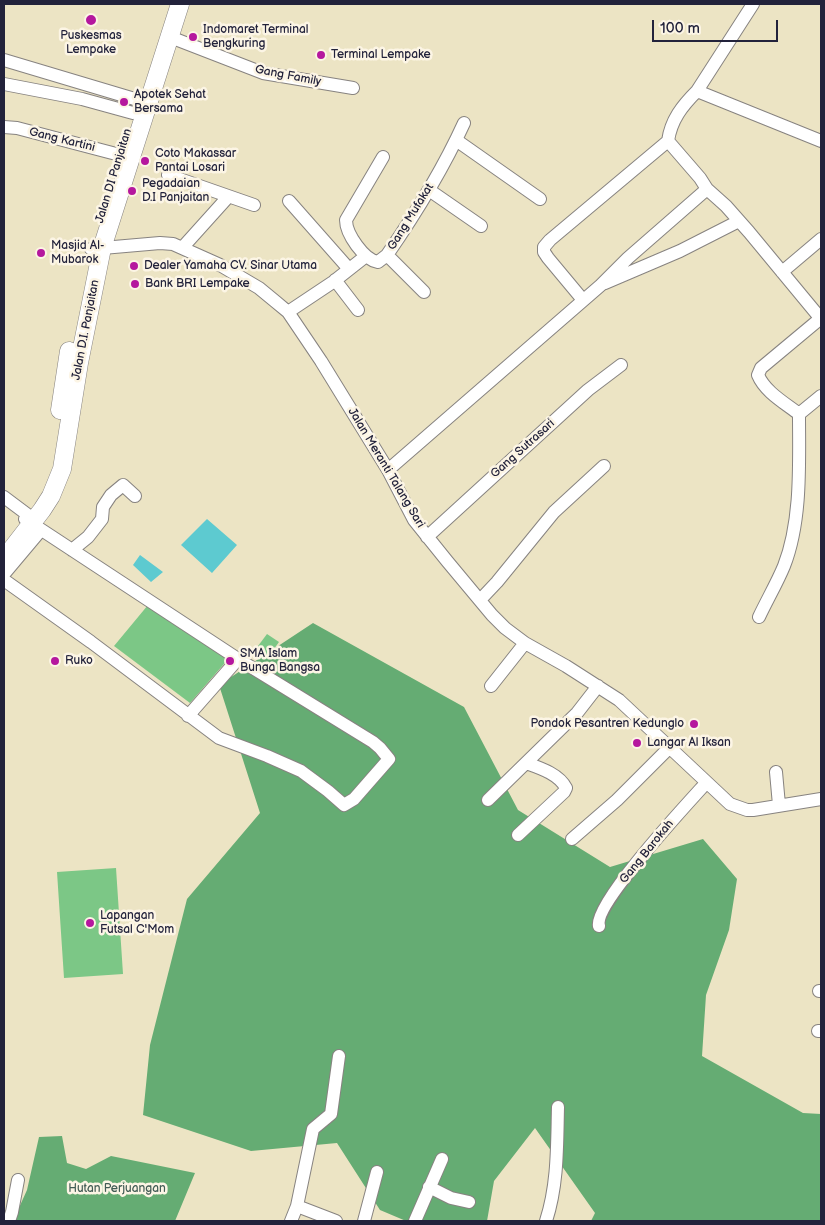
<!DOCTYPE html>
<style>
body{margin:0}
#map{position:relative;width:825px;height:1225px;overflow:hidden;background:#ece4c4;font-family:"Balsamiq Sans",sans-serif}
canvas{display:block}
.frame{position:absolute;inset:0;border:5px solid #22223b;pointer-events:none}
.scale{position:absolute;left:652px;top:20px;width:126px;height:22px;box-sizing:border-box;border:2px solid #22223b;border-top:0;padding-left:6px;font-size:15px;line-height:18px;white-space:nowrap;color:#22223b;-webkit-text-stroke:4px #fcf5e5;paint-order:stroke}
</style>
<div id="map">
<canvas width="825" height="1225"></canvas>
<div class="frame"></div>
<div class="scale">100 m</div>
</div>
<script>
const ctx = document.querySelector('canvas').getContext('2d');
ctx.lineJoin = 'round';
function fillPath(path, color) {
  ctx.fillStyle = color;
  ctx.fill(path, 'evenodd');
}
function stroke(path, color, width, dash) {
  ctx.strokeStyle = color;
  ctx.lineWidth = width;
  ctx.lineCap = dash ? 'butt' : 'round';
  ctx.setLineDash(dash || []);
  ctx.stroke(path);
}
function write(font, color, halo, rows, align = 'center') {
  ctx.font = font + ' "Balsamiq Sans",sans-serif';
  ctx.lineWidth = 5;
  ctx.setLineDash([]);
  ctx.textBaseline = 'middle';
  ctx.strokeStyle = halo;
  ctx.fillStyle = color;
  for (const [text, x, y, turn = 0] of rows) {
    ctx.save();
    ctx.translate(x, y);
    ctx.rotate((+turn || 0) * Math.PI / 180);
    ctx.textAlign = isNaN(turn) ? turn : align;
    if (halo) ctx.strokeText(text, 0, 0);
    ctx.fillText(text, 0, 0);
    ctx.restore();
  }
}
fillPath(new Path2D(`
 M148,605L230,657L190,703L114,646Z
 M267,634L279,642L264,663L252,654Z
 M116,868L123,974L64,978L57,872Z`), '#7cc786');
fillPath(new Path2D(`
 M313,623L464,707L518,810L610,867L703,839L737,879L729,930L706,995L702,1056L803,1113L821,1114V1221H591L595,1213L535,1128L494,1181L487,1221H406L380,1210L337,1143L251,1151L143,1115L150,1045L187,899L260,813L219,685Z
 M62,1136L67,1163L86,1169L111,1156L195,1173L175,1221H13L27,1190L39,1137Z`), '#65ac73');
fillPath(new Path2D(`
 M207,519L237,545L212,573L181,545Z
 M140,555L163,572L151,582L133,565Z`), '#5dcad0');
const minor = new Path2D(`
 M170,37L263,73L353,88
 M4,60L138,100
 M4,84L82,99L133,113
 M697,91L753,4
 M4,127L17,128L120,155
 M456,140L540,199
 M383,157L346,220C346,234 364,260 378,262L387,255C416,213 443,169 464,123
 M168,175L254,205
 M429,190L481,226
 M289,201L349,269
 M183,247L228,197
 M91,249L160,243L173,244L220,265L259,288L276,302L288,312L321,361L388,470L414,520L447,561L492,615L505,628L525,643L566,666L619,700L730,804L747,810H753L821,799
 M387,255L424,292
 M782,272L821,239
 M335,280L358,310
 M605,283L680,251L739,221
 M583,300L548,258L544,252V247L550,240L668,141
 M288,312L333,282L366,256
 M821,318L761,368L758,375C765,392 785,403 799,414L821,396
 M821,319L749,232L726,206L707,189L700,178L668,141C671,120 682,106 697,91L821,141
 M388,470L601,285L628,258L707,189
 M4,497L28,515
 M427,537L588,390L621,365
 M72,550L88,537L102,519L103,507L111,495L123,485L135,496
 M4,574L41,530
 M4,580L91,642L219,738L267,756L301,771L328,791L344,805L354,799L389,759L380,748L373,742L238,659L25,519
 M480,600L497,582L554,512L604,466
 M759,617C767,600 777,583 784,566C802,520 799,462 799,414
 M491,686L525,643
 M188,716L238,659
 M776,772L779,805
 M488,800L577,713L598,686
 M518,835L564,792L566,788C559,774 540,768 526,763
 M572,839L617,800L670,747
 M599,926C593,905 688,803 706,783
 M819,991H821
 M818,1031H821
 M429,1187L451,1198L469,1202
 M297,1206L336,1221
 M9,1221L12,1212L18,1180
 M291,1221L297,1206L313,1129L331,1114L339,1056
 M364,1221L377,1172
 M415,1221L442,1159
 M546,1221C558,1184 557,1146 558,1107`);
const highway = new Path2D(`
 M60,410L69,351
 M4,559L42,510L51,496L62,469L79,363L102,248L180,4`);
stroke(minor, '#878380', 14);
stroke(highway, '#878380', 19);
stroke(minor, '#fff', 12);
stroke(highway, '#fff', 18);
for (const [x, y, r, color] of [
 [91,20,6,"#b5179e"],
 [193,37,5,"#b5179e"],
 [321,55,5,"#b5179e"],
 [124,102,5,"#b5179e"],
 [145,161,5,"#b5179e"],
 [132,191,5,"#b5179e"],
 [41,253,5,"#b5179e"],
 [134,266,5,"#b5179e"],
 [135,284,5,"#b5179e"],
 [55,661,5,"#b5179e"],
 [230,661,5,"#b5179e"],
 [694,724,5,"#b5179e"],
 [637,743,5,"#b5179e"],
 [90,923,5,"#b5179e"]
]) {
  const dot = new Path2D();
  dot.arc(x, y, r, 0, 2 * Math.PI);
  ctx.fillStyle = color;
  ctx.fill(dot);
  stroke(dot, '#fcf5e5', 2);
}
write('12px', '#22223b', '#fcf5e5', [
 ["Indomaret Terminal",203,30],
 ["Bengkuring",203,44],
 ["Puskesmas",91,36,"center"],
 ["Lempake",91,50,"center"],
 ["Terminal Lempake",331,55],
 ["Apotek Sehat",134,95],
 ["Bersama",134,109],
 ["Coto Makassar",155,154],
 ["Pantai Losari",155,168],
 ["Pegadaian",142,184],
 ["D.I Panjaitan",142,198],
 ["Masjid Al-",51,246],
 ["Mubarok",51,260],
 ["Dealer Yamaha CV. Sinar Utama",144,266],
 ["Bank BRI Lempake",145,284],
 ["SMA Islam",240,654],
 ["Bunga Bangsa",240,668],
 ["Ruko",65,661],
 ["Pondok Pesantren Kedunglo",684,724,"right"],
 ["Langar Al Iksan",647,743],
 ["Lapangan",100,916],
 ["Futsal C'Mom",100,930]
], 'left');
write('12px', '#22223b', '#fcf5e5', [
 ["Gang Family",288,76,11],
 ["Gang Kartini",62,140,14],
 ["Jalan DI Panjaitan",114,176,-73],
 ["Gang Mufakat",411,217,-58],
 ["Jalan D.I. Panjaitan",86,330,-79],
 ["Gang Sutrasari",523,449,-42],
 ["Jalan Meranti Talang Sari",386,468,59],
 ["Gang Barokah",647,852,-51]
]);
write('12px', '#425c55', '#fcf5e5', [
 ["Hutan Perjuangan",117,1189]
]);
</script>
